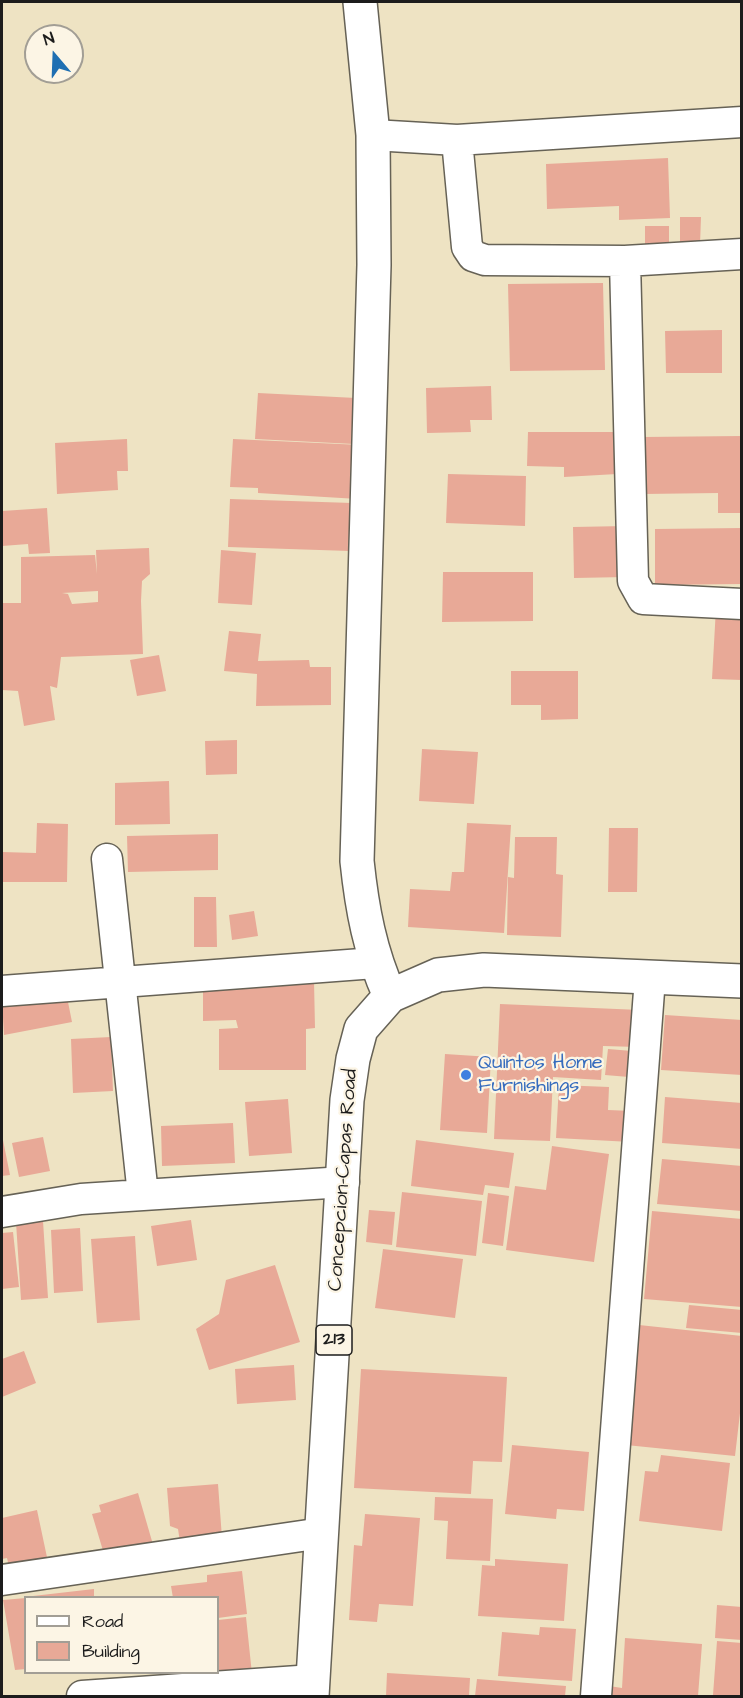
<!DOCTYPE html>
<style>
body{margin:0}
#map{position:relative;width:743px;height:1698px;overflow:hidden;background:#eee3c3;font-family:"Architects Daughter",sans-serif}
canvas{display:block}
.frame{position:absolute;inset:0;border:3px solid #1c1c1c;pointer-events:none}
.legend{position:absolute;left:24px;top:1596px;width:195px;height:78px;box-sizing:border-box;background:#fcf5e5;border:2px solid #a29e95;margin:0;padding:8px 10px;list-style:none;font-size:18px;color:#1c1c1c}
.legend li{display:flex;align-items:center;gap:12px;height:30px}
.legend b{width:30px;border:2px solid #a29e95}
.north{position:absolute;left:24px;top:24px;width:60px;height:60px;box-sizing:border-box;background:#fcf5e5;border:2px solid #a29e95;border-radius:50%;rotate:341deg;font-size:16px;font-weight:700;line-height:24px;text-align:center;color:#1c1c1c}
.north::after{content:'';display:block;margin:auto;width:21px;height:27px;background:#1f6fb2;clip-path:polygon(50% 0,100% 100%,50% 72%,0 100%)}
</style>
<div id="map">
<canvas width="743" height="1698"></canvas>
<div class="frame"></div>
<ul class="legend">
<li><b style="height:8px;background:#fff"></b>Road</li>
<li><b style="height:16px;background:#e8a997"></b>Building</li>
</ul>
<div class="north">N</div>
</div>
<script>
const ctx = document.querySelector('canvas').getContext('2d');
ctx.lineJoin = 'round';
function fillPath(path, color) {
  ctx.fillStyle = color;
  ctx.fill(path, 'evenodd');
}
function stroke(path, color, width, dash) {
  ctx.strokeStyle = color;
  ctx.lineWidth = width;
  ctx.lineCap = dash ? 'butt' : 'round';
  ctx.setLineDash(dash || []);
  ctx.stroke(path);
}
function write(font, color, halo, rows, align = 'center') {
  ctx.font = font + ' "Architects Daughter",sans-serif';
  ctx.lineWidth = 4.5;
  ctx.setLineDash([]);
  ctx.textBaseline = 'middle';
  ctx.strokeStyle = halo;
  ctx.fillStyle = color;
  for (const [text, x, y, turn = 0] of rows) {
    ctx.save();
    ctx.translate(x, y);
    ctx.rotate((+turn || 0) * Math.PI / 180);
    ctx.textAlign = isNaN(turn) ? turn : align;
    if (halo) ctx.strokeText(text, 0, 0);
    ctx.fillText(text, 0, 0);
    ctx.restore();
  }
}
fillPath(new Path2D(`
 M668,158L670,218L619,220V206L547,209L546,164Z
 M680,217H701L700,245H680Z
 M645,226H669V249L645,250Z
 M603,283L605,370L510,371L508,284Z
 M722,330V373H666L665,331Z
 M491,386L492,420H470L471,432L427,433L426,388Z
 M258,393L356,398L354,444L255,439Z
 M528,432H614L617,474L564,477V467L527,466Z
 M742,436V513H718V493L644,494L643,437Z
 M127,439L128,471H117L118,490L57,494L55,443Z
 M233,439L361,445L358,499L258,493V488L230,487Z
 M448,474L526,476L525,526L446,523Z
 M230,499L352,503L350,551L228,547Z
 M47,508L50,553L29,554L28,544L2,546V511Z
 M626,526V577L574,578L573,527Z
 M742,528V584L655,585V529Z
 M149,548L150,574L142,581L141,601L143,654L61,657L57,688L50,686L55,720L24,726L18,691L2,690V603H21V557L95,555L97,574L96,550ZM98,591V602L72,604L68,594L62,593Z
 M221,550L256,553L252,605L218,603Z
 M443,572H533V621L442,622Z
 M716,608H742V680L712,679Z
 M229,631L261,634L258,661L309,660L310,667H331V705L256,706L257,674L224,671Z
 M159,655L166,691L137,696L130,660Z
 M511,671H578V719L541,720V705H511Z
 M237,740V774L206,775L205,741Z
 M422,749L478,752L474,804L419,801Z
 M169,781L170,824L115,825V783Z
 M37,823L68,824L67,882H2V852L36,853Z
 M467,823L511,825L504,933L408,927L410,889L450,891L452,872H464Z
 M609,828H638L637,892H608Z
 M218,834V870L128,872L127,836Z
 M515,837H557L556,874L563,875L561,937L507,935L508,877L514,878Z
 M194,897H216L217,947H194Z
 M254,911L258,936L232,940L229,915Z
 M314,981L315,1028L306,1029V1070H219V1029L238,1028L236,1020L203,1021V983Z
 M65,987L72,1022L4,1035L2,1000Z
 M500,1004L640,1010L638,1047L603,1046L601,1080L553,1077L550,1141L494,1139Z
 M665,1015L742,1020V1075L661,1070Z
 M111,1037L113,1091L73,1093L71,1039Z
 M608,1049L632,1051L629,1077L605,1075Z
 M445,1054L491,1057L487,1133L440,1130Z
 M559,1085L609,1087L608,1110L632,1111L631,1142L556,1138Z
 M665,1097L742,1103V1149L662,1143Z
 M288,1099L292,1153L249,1156L245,1102Z
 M233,1123L235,1163L162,1166L161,1126Z
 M2,1135L10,1175L2,1176Z
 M43,1137L50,1171L19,1177L12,1143Z
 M416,1140L514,1153L509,1188L485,1185L483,1195L411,1186Z
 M552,1146L609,1154L594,1262L506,1250L515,1186L546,1190Z
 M662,1159L742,1166V1211L657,1204Z
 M402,1192L482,1201L476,1256L396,1247Z
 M488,1193L509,1196L503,1246L482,1243Z
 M369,1210L395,1212L392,1245L366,1242Z
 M652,1211L742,1219V1307L644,1299Z
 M191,1220L197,1260L157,1266L151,1226Z
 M43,1221L48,1298L21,1300L16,1222Z
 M80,1228L83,1291L54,1293L51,1230Z
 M13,1232L19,1287L2,1289V1233Z
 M135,1236L140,1320L97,1323L91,1239Z
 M383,1249L463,1259L455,1318L375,1308Z
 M275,1265L300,1342L209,1370L196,1329L219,1314L226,1280Z
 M689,1305L742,1310V1333L686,1328Z
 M639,1325L742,1336V1396L735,1456L626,1445Z
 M24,1351L36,1383L2,1397V1359Z
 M294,1365L296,1400L237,1404L235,1369Z
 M361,1369L507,1377L502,1462L473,1461L471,1494L354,1488Z
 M512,1445L589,1452L584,1511L557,1509L556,1519L505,1514Z
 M661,1455L730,1463L722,1531L639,1521L645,1471L658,1472Z
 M218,1484L222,1538L180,1542L178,1529L170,1526L167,1488Z
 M138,1493L154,1548L104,1554L92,1514L101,1512L99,1505Z
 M435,1497L493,1499L490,1561L446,1559L448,1521L434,1520Z
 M37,1510L48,1562L10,1571L7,1558L2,1559V1518Z
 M365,1514L420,1518L413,1606L379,1604L377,1622L349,1620L354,1545L362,1546Z
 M495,1559L568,1564L564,1621L478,1616L482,1565L495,1566Z
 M242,1571L247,1614L218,1618V1598H173L171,1586L207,1582V1575Z
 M94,1589V1598H34L33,1596Z
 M26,1598V1669L15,1670L3,1600Z
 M717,1605L742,1607V1640L715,1638Z
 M246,1617L252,1674L186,1681L185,1672H218V1620Z
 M540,1627L576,1629L572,1681L498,1676L502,1632L539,1635Z
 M625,1638L702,1644L698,1696H608L609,1686L622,1688Z
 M717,1641L742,1643V1696L713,1695Z
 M387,1673L470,1678L469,1696H386Z
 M477,1679L566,1686L565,1696H475Z`), '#e8a997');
const minor = new Path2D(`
 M373,135L457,140L742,122
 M457,140L467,247L473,256L485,260L625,261L742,254
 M625,261L633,581L643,599L742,604
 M107,859L143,1195
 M2,991L375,963
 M2,1212L81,1199L344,1182
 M2,1580L322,1533
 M82,1696L313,1680
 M596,1696L650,978`);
const tertiary = new Path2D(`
 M360,2L373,135L374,265L357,861C362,909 370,952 390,996`);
const primary = new Path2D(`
 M312,1696L347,1100L353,1059L361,1029L390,996L438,975L484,970L742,981`);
stroke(minor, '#666256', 33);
stroke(tertiary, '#666256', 36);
stroke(primary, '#666256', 36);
stroke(minor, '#fff', 30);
stroke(tertiary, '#fff', 33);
stroke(primary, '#fff', 33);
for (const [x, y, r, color] of [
 [466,1075,6,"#3f7fe0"]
]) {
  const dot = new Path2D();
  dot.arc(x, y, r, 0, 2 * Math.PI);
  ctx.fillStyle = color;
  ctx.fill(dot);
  stroke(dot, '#fcf5e5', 2);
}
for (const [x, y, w] of [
 [334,1340,36]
]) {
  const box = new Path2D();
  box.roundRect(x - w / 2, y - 15, w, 30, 4.5);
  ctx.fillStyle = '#fcf5e5';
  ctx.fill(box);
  stroke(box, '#1c1c1c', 1.5);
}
write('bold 18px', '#1c1c1c', null, [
 ["213",334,1340]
]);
write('20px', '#366cbe', '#fcf5e5', [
 ["Quintos Home",478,1064],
 ["Furnishings",478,1087]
], 'left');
write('20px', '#1c1c1c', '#fcf5e5', [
 ["Concepcion-Capas Road",344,1180,-86]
]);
</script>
